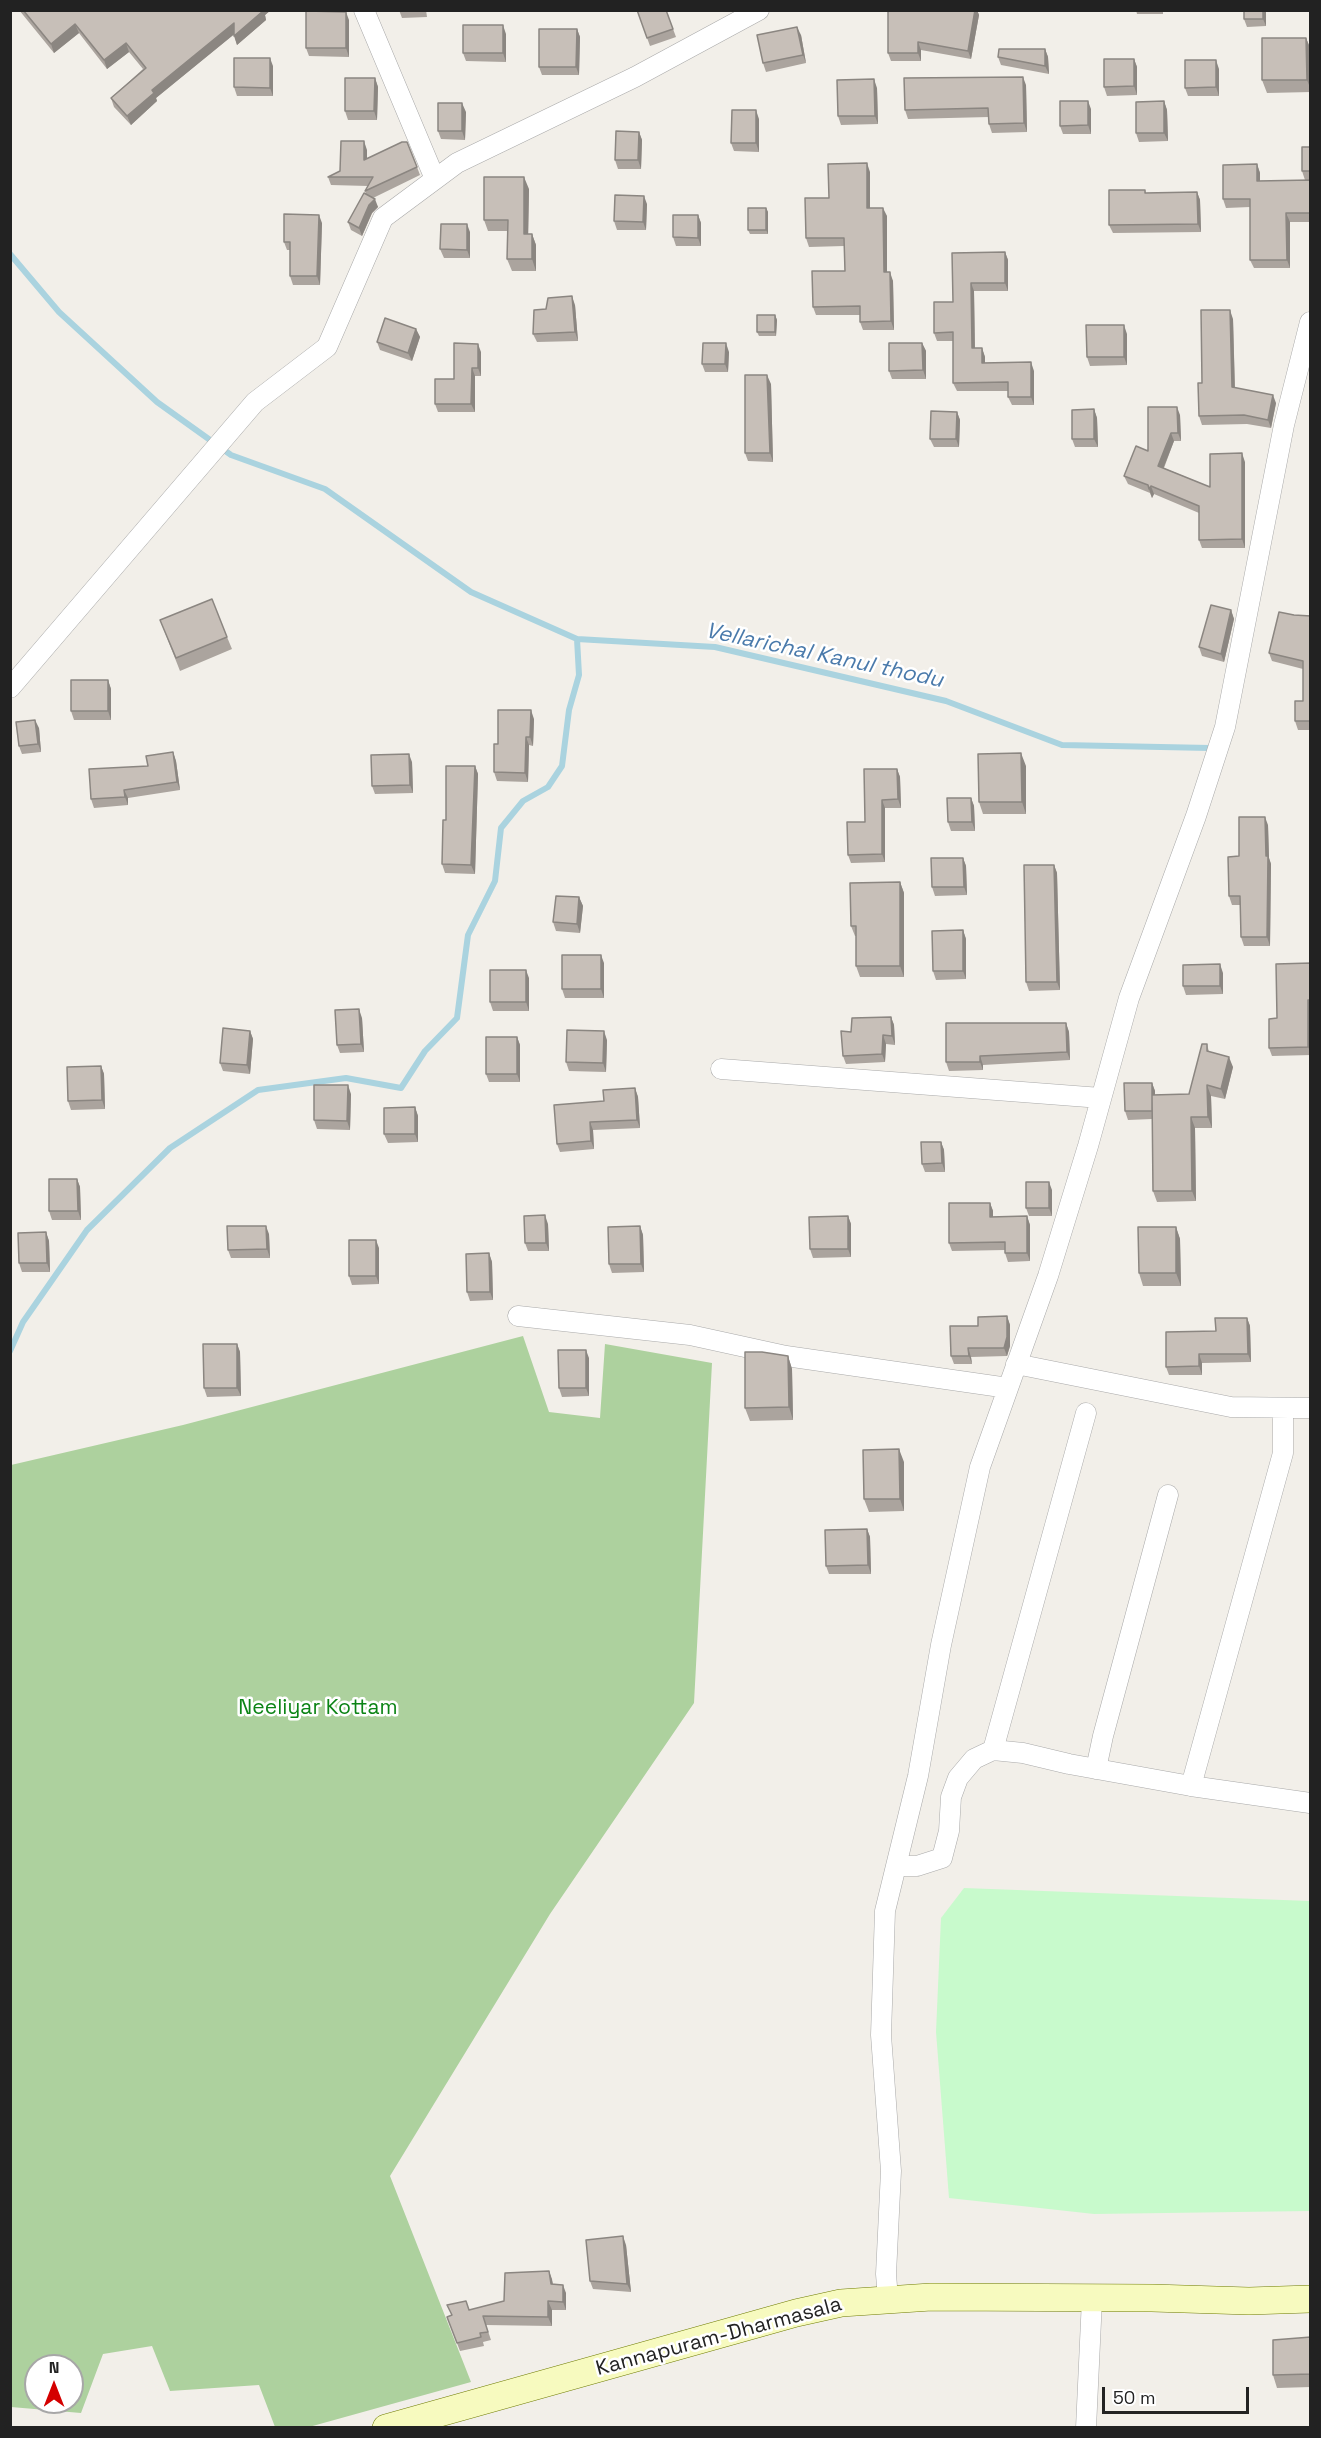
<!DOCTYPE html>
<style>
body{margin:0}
#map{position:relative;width:1321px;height:2438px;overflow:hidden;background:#f2efe9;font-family:"Space Grotesk",sans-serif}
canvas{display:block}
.frame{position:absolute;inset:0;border:12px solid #222;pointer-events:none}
.north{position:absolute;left:24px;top:2354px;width:60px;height:60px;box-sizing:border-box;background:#fff;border:2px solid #a7a7a7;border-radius:50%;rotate:0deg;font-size:16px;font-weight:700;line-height:24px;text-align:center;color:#222}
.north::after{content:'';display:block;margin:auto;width:21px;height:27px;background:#d40000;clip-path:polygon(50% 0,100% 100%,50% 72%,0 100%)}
.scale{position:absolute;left:1102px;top:2387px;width:147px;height:27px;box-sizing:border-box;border:3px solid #222;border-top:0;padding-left:8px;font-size:18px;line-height:21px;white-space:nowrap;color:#222;-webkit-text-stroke:4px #fff;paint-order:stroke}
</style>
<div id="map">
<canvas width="1321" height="2438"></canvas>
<div class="frame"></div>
<div class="north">N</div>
<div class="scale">50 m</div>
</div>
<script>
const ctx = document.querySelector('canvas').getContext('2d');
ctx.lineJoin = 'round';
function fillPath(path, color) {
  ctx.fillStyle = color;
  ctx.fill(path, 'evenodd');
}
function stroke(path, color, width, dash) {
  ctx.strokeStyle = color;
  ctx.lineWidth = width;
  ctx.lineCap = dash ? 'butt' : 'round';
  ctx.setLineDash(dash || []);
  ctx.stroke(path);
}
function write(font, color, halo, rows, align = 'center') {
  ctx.font = font + ' "Space Grotesk",sans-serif';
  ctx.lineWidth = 5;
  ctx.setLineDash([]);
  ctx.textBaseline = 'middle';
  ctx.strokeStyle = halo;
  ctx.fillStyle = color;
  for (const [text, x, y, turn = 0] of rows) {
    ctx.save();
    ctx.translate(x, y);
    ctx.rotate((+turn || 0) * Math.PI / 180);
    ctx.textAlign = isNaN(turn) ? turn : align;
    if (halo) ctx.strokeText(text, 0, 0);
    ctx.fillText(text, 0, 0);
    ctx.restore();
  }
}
fillPath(new Path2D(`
 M523,1336L549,1412L600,1418L605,1344L712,1363L694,1703L550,1914L390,2176L471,2382L309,2427H275L259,2385L170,2391L152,2346L103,2354L81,2413L11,2407V1465L183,1425ZM36,2366H72V2402H36Z`), '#add19e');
fillPath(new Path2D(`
 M964,1888L1310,1901V2211L1094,2214L949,2198L936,2032L941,1918Z`), '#c8facc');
stroke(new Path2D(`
 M10,254L59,312L157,402L231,455L325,489L471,592L577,639L715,647L946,701L1062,745L1210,748
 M10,1351L23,1322L87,1230L170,1148L258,1090L346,1078L401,1088L425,1051L457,1018L468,935L495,881L501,828L523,801L548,787L562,766L569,710L579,675L577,639`), '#aad3df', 6);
const minor = new Path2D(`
 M364,10L435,179
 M10,688L255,402L327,347L383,218L457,163L635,77L759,10
 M721,1069L1101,1098
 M518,1316L690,1335L786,1356L1008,1388
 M1016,1364L1231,1407L1310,1408
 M993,1750L1086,1413
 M1096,1769L1103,1736L1168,1495
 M1191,1786L1283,1453V1408
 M896,1866H917L942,1858L949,1831L951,1797L958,1778L974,1759L993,1750L1023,1753L1069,1764L1191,1786L1310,1803
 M888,2299L886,2274L891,2171L881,2035L885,1911L918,1776L941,1645L980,1467L1048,1276L1088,1146L1129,998L1196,816L1225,727L1284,425L1310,322
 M1086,2428L1092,2299`);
const secondary = new Path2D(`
 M386,2428L796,2313L841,2303L931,2297L1152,2298L1249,2301L1310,2299`);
stroke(minor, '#a9a9a9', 21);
stroke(secondary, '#707d05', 28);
stroke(minor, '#fff', 20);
stroke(secondary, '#f7fabf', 27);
fillPath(new Path2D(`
 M19,10H271L265,15L266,20L237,45L234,34L156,98L157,101L131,125L114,107L111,98L143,69L129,52L107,69L79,33L54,53Z
 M399,10H426L427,17L402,18Z
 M637,10H666L676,37L650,46Z
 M888,10H977L979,15L971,59L921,50V61H891L888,53Z
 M1136,10H1163V14H1137Z
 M1266,10V26L1247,27L1244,19Z
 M349,20V57L309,56L306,48Z
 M577,29L580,37L579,75H542L539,67Z
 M506,34V62L466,61L463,53Z
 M801,35L806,63L766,72L763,63Z
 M1306,38L1311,50V92L1267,93L1262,80Z
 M1045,49L1048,57L1049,74L1001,65L998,57Z
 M1134,59L1137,67V95L1107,96L1104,87Z
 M273,66V96H237L234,87Z
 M1219,69V96H1188L1185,88Z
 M375,78L378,87L377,120H348L345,111Z
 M1026,85L1027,132L992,133L989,124V117L908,119L905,110Z
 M877,88L878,124L841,125L838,116Z
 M1164,101L1167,110L1168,141L1139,142L1136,133Z
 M1091,109V134H1063L1060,126Z
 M466,112L465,140L441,139L438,131Z
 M759,119V152L734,151L731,143Z
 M639,132L642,140L641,169H618L615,160Z
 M1311,147V180H1305L1302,171Z
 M367,150V158L417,167L420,175L373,198L378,207L372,213L362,236L351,230L348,222L366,194L365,191L368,186L331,185L328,177L340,171Z
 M1257,164L1260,173V181L1311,180V222H1290V268H1254L1250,260V207L1226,208L1223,199Z
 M870,172V208L887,216V272L893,281L894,330H863L860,322V315H816L813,307L845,271L844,246L809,247L806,238L829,198Z
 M529,189L528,234H532L536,245V271H512L507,259L508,231H488L484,220Z
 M1145,190L1146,193L1197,192L1200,200L1201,232L1113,233L1109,225Z
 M647,204L646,230H617L614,221Z
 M766,208L768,212V234H750L748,230Z
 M698,215L701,223V246H676L673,237Z
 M322,223L320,285H293L290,276V250H287L284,242Z
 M470,232V258H444L440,249Z
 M1005,252L1008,260V291H974L975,348H982L985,357V363L1034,371V405H1012L1008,397V391H957L953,383V341H937L934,333L953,302L952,253Z
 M575,305L578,341L537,342L533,334L546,309Z
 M775,315L777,320L776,336H759L757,332Z
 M1233,319L1235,388L1276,403L1271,428L1247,424L1202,425L1199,416L1202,383Z
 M416,329L420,337L412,361L380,350L377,342Z
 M1127,334V365L1090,366L1087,357Z
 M922,343L926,351V379H892L889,371Z
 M481,352V376H475V412H438L435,404L454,379Z
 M729,352L728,372H705L702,364Z
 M771,384L773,462L748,461L745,453Z
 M1094,409L1097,418L1098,447H1075L1072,439Z
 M957,412L960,420L959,447H934L930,439Z
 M1180,415L1181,441H1174L1164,468L1210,487L1245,462V548H1202L1199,540V513L1154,494L1152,498L1150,493L1128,484L1124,476Z
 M1231,610L1234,619L1224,662L1202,656L1199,647Z
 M1294,615L1311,616V730H1298L1295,721L1303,701V669L1272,661L1269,653Z
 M160,620L227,637L232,649L180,671Z
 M108,680L111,689V720H74L71,711Z
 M534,719L533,746L529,745L528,782L497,781L494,772L498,744Z
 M39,728L41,752L22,754L19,746Z
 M173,752L176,761L180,790L128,798V805L94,808L91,799L148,766Z
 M412,762L413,793L375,794L372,786Z
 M475,766L478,774L475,874L445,873L442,864L446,820Z
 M1026,766V814H983L979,802Z
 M897,769L900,777L901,808H885V862L851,863L848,855L865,822Z
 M971,798L974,806L975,831H951L948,822Z
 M1268,825L1269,858L1271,864L1270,946H1244L1241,937L1240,905H1232L1229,896L1239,856Z
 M963,858L966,866L967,895L935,896L932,887Z
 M1054,865L1057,873L1060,990L1029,991L1026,982Z
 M900,882L904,893V977H860L856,966V936H855L851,926Z
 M579,897L583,906L580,933L556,931L553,922Z
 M963,930L966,939V979L936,980L933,971Z
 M604,963V998H565L562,989Z
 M1311,963V1055L1272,1056L1269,1048Z
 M1223,973V994L1186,995L1183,986Z
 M529,978V1011H493L490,1002Z
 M891,1017L894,1025L895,1045L886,1044L885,1062L846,1064L843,1056L851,1032Z
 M362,1018L364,1052L340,1053L337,1045Z
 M1066,1023L1069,1032L1070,1060L983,1065V1070L949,1071L946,1062Z
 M250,1031L253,1039L250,1074L223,1071L220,1063Z
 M517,1037L520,1045V1082H489L486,1074Z
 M607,1040L606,1072L569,1071L566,1062Z
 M1207,1044L1209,1052L1233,1067L1225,1099L1211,1096L1212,1128H1195L1196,1201L1157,1202L1153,1191L1152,1119L1128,1120L1125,1111L1152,1083L1155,1091V1095L1189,1094Z
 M101,1066L104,1074L105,1109L71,1110L68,1101Z
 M635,1088L638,1097L640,1128L593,1130L594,1149L560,1152L557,1144L604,1101Z
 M351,1094L350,1130L317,1129L314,1120Z
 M415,1107L418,1116V1142L388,1143L384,1134Z
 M941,1142L944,1150L945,1172H925L922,1164Z
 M77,1179L80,1187L81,1220H52L49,1211Z
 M1052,1190V1216H1029L1026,1208Z
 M990,1203L993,1211V1217L1027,1216L1030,1225V1261L1008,1262L1005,1253V1250L952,1251L949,1243Z
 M848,1216L851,1224V1257L813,1258L810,1249Z
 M548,1224L549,1251H528L525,1243Z
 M640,1226L643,1235L644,1272L612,1273L609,1264Z
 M1176,1227L1180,1239L1181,1286H1143L1139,1273Z
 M46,1232L49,1241L50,1272H22L19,1263Z
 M269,1234L270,1258H231L228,1250Z
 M379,1248V1284L352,1285L349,1276Z
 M489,1253L492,1262L493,1300L470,1301L467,1292Z
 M1007,1316L1010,1325V1346L1007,1356L971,1357L972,1364H954L951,1356L978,1326Z
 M1247,1318L1250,1326L1251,1362L1202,1363V1375H1169L1166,1367L1216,1331Z
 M237,1344L240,1352L241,1396L207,1397L204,1388Z
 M788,1356L792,1369L793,1420L750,1421L745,1408Z
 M589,1358V1396L562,1397L559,1388Z
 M904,1462V1511L869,1512L864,1499Z
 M867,1529L870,1537L871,1574H829L826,1566Z
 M626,2245L631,2292L593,2289L590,2281Z
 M549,2271L553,2284L566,2293V2310H552V2326L486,2325L491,2340L483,2342L484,2346L460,2351L447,2317L504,2301Z
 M1311,2337V2387L1277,2388L1273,2375Z`), '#aba49e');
fillPath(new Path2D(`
 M271,10L265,15L266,20L237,45L234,36L257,11Z
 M975,10H977L979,15L971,59L968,51Z
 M1263,10H1266V26L1263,19Z
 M346,12L349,20V57L346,48Z
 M234,23L237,32L156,98L157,101L131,125L127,116L152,90Z
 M75,24L79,33L54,53L51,44Z
 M503,25L506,34V62L503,53Z
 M797,27L801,35L806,63L803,55Z
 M577,29L580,37L579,75L576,67Z
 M1306,38L1311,50V90L1307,80Z
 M918,42L921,50V61L918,53Z
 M126,43L129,52L107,69L104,60Z
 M1045,49L1048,57L1049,74L1045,66Z
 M270,58L273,66V96L270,88Z
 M1134,59L1137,67V95L1134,86Z
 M1216,60L1219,69V96L1216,87Z
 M1023,77L1026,85L1027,132L1024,123Z
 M375,78L378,87L377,120L374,111Z
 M874,79L877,88L878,124L875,116Z
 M1088,101L1091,109V134L1088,125Z
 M1164,101L1167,110L1168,141L1164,133Z
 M462,103L466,112L465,140L462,131Z
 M756,110L759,119V152L756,143Z
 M639,132L642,140L641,169L638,160Z
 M364,141L367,150V168L364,160Z
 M867,163L870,172V216L867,208Z
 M1257,164L1260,173V189L1257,181Z
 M524,177L529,189L528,245L524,234Z
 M1197,192L1200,200L1201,232L1198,224Z
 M644,196L647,204L646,230L643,222Z
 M375,199L378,207L372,213L362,236L359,228L369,205Z
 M766,208L768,212V234L766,230Z
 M883,208L887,216V281L884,272Z
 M1286,213L1290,222V268L1287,260Z
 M319,215L322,223L320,285L317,276Z
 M698,215L701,223V246L698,238Z
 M467,224L470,232V258L467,250Z
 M532,234L536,245V271L532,259Z
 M1005,252L1008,260V291L1005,283Z
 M890,272L893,281L894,330L891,321Z
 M971,283L974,291L975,357L972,348Z
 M572,296L575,305L578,341L575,332Z
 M1230,310L1233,319L1235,396L1232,387Z
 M775,315L777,320L776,336L775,332Z
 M1124,325L1127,334V365L1124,357Z
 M416,329L420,337L412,361L408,353Z
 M726,343L729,352L728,372L725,364Z
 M922,343L926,351V379L923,370Z
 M478,344L481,352V376L478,368Z
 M982,348L985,357V371L982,363Z
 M1031,362L1034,371V405L1031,397Z
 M472,368L475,376V412L471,404Z
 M767,375L771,384L773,462L770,453Z
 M1273,395L1276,403L1271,428L1268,420Z
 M1177,407L1180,415L1181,441L1178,433Z
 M1094,409L1097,418L1098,447L1094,439Z
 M957,412L960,420L959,447L956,439Z
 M1171,433L1174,441L1161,474L1158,466Z
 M1242,453L1245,462V548L1242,539Z
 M1151,486L1154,494L1152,498L1149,489Z
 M1231,610L1234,619L1224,662L1221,654Z
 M108,680L111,689V720L108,711Z
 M531,710L534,719L533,746L530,737Z
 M35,720L39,728L41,752L38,744Z
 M526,737L529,745L528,782L525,773Z
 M173,752L176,761L180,790L177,782Z
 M1021,753L1026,766V814L1022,802Z
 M409,754L412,762L413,793L410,785Z
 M475,766L478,774L475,874L471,865Z
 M897,769L900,777L901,808L898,799Z
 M124,790L128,798V805L125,797Z
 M971,798L974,806L975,831L972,822Z
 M882,800L885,808V862L882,854Z
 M1265,817L1268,825L1269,858L1271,864L1270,946L1267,937Z
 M963,858L966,866L967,895L964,887Z
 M1054,865L1057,873L1060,990L1057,982Z
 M900,882L904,893V977L900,966Z
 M579,897L583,906L580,933L577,924Z
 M963,930L966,939V979L963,971Z
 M601,955L604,963V998L601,989Z
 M1220,964L1223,973V994L1220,986Z
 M526,970L529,978V1011L526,1002Z
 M1308,1000L1311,1007V1053L1308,1047Z
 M359,1009L362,1018L364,1052L361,1044Z
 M891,1017L894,1025L895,1045L892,1036Z
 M1066,1023L1069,1032L1070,1060L1067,1052Z
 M250,1031L253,1039L250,1074L247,1065Z
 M604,1031L607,1040L606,1072L603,1063Z
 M883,1035L886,1044L885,1062L882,1054Z
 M517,1037L520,1045V1082L517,1074Z
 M980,1056L983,1065V1070L980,1062Z
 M1229,1057L1233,1067L1225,1099L1221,1089Z
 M101,1066L104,1074L105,1109L102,1100Z
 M1152,1083L1155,1091V1119L1152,1111Z
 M348,1085L351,1094L350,1130L347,1121Z
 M1207,1085L1211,1096L1212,1128L1208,1117Z
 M635,1088L638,1097L640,1128L637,1120Z
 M415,1107L418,1116V1142L415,1134Z
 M1191,1117L1195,1128L1196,1201L1192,1191Z
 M590,1122L593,1130L594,1149L591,1141Z
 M941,1142L944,1150L945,1172L942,1163Z
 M77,1179L80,1187L81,1220L78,1211Z
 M1049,1182L1052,1190V1216L1049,1208Z
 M990,1203L993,1211V1225L990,1217Z
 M545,1215L548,1224L549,1251L546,1243Z
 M848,1216L851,1224V1257L848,1249Z
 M1027,1216L1030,1225V1261L1027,1253Z
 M266,1226L269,1234L270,1258L267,1249Z
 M640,1226L643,1235L644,1272L641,1264Z
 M1176,1227L1180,1239L1181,1286L1176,1273Z
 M46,1232L49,1241L50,1272L47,1263Z
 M376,1240L379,1248V1284L376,1276Z
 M489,1253L492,1262L493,1300L490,1292Z
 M1007,1316L1010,1325V1346L1007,1356L1004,1348Z
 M1247,1318L1250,1326L1251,1362L1248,1354Z
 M237,1344L240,1352L241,1396L237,1388Z
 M968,1348L971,1357L972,1364L969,1356Z
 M586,1350L589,1358V1396L586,1388Z
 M1199,1354L1202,1363V1375L1199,1366Z
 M788,1356L792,1369L793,1420L789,1407Z
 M899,1449L904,1462V1511L900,1499Z
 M867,1529L870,1537L871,1574L868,1565Z
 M623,2236L626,2245L631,2292L627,2284Z
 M549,2271L552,2279L554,2292L551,2284Z
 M563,2285L566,2293V2310L563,2302Z
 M548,2301L552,2310V2326L548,2317Z`), '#8b8681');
const building = new Path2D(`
 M23,10H257L263,11L234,36V23L152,90L154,93L127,116L111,98L146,68L126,43L104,60L75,24L51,44Z
 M637,10H666L673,29L647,38Z
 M888,10H975L968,51L918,42V53H888Z
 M1244,10H1263V19H1244Z
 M306,11L346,12V48H306Z
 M463,25H503V53H463Z
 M797,27L803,55L763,63L757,35Z
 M539,29H577L576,67H539Z
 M1262,38H1306L1307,80H1262Z
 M999,49H1045V66L998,57Z
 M234,58H270V88L234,87Z
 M1104,59H1134V86L1104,87Z
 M1185,60H1216V87L1185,88Z
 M1023,77L1024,123L989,124L988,108L905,110L904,78Z
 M345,78H375L374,111H345Z
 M874,79L875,116H838L837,80Z
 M1060,101H1088V125L1060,126Z
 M1164,101V133H1136V102Z
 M438,103H462V131H438Z
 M732,110H756V143H731Z
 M616,131L639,132L638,160H615Z
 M341,141H364V160L402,142H407L417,167L365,191L373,177H328L340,171Z
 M1302,147H1311V171H1302Z
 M867,163V208H883L884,272H890L891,321L860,322V306L813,307L812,271H845L844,238H806L805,198H829L828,164Z
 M1257,164V181L1311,180V213H1286L1287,260H1250V199H1223V165Z
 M484,177H524V234H532V259H507L508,220H484Z
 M1109,190H1145V193L1197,192L1198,224L1109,225Z
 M364,193L375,199L369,205L359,228L348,222Z
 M615,195L644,196L643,222L614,221Z
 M748,208H766V230H748Z
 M284,214L319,215L317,276H290V242H284Z
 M673,215H698V238L673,237Z
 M441,224H467V250L440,249Z
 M1005,252V283H971L972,348H982V363L1031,362V397H1008V382L953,383V332L934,333V302H953L952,253Z
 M572,296L575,332L533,334L534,310L546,309L548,298Z
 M1201,310H1230L1232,387L1273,395L1268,420L1244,415L1199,416L1198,383H1202Z
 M757,315H775V332H757Z
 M385,318L416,329L408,353L377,342Z
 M1086,325H1124V357H1087Z
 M454,343L478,344V368H472L471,404H435V379H454Z
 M703,343H726L725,364H702Z
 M889,343H922L923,370L889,371Z
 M745,375H767L770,453H745Z
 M1148,407H1177L1178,433H1171L1158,466L1210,487V454L1242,453V539L1199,540V506L1151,486L1149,489L1148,485L1124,476L1136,446L1148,451Z
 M1094,409V439H1072V410Z
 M931,411L957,412L956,439H930Z
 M212,599L227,637L176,658L160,620Z
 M1211,605L1231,610L1221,654L1199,647Z
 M1279,612L1294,615L1311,616V721H1295V701H1303V661L1269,653Z
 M71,680H108V711H71Z
 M498,710H531L530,737H526L525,773L494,772V744H498Z
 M35,720L38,744L19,746L16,722Z
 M173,752L177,782L124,790L125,797L91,799L89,769L148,766L146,756Z
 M1021,753L1022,802H979L978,754Z
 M409,754L410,785L372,786L371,755Z
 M446,766H475L471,865L442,864L443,820H446Z
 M864,769H897L898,799L882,800V854L848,855L847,822H865Z
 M947,798H971L972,822H948Z
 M1239,817H1265L1266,856H1268L1267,937H1241L1240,896H1229L1228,857L1239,856Z
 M931,858H963L964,887H932Z
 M1024,865H1054L1057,982H1026Z
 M900,882V966H856V926H851L850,883Z
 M556,896L579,897L577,924L553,922Z
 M963,930V971H933L932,931Z
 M562,955H601V989H562Z
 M1311,963V1000H1308V1047L1269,1048V1019L1277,1018L1276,964Z
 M1220,964V986H1183V965Z
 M490,970H526V1002H490Z
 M359,1009L361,1044L337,1045L335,1010Z
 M891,1017L892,1036L883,1035L882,1054L843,1056L841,1031L851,1032L852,1018Z
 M946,1023H1066L1067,1052L980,1056V1062H946Z
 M223,1028L250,1031L247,1065L220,1063Z
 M567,1030L604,1031L603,1063L566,1062Z
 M486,1037H517V1074H486Z
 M1202,1044H1207V1051L1229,1057L1221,1089L1207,1085L1208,1117H1191L1192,1191H1153L1152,1095L1189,1094Z
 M101,1066L102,1100L68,1101L67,1067Z
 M1124,1083H1152V1111H1125Z
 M314,1085H348L347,1121L314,1120Z
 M635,1088L637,1120L590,1122L591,1141L557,1144L554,1105L604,1101L603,1090Z
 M415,1107V1134H384V1108Z
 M921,1142H941L942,1163L922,1164Z
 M49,1179H77L78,1211H49Z
 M1026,1182H1049V1208H1026Z
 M949,1203H990V1217L1027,1216V1253H1005V1242L949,1243Z
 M545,1215L546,1243H525L524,1216Z
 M848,1216V1249H810L809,1217Z
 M227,1226H266L267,1249L228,1250Z
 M640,1226L641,1264H609L608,1227Z
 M1138,1227H1176V1273H1139Z
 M46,1232L47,1263H19L18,1233Z
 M349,1240H376V1276H349Z
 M489,1253L490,1292H467L466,1254Z
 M1007,1316V1337L1004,1348H968L969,1356H951L950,1326H978V1317Z
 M1215,1318H1247L1248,1354H1199V1366L1166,1367V1332L1216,1331Z
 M203,1344H237V1388H204Z
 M558,1350H586V1388H559Z
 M745,1352H762L788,1356L789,1407L745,1408Z
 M899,1449L900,1499H864L863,1450Z
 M867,1529L868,1565L826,1566L825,1530Z
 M623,2236L627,2284L590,2281L586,2240Z
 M549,2271L551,2284L563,2285V2302L548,2301V2317L483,2316L488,2332L480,2333L481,2337L457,2343L447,2317L452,2315L447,2305L466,2301L469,2310L504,2301L505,2273Z
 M1311,2337V2374L1273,2375V2340Z`);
fillPath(building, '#c7bfb8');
stroke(building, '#8b8681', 1.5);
write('21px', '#0c8416', '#fff', [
 ["Neeliyar Kottam",318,1708]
]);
write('21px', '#222', '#fff', [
 ["Kannapuram-Dharmasala",719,2337,-15]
]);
write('italic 22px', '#4a7aab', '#fff', [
 ["Vellarichal Kanul thodu",824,656,12]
]);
</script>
